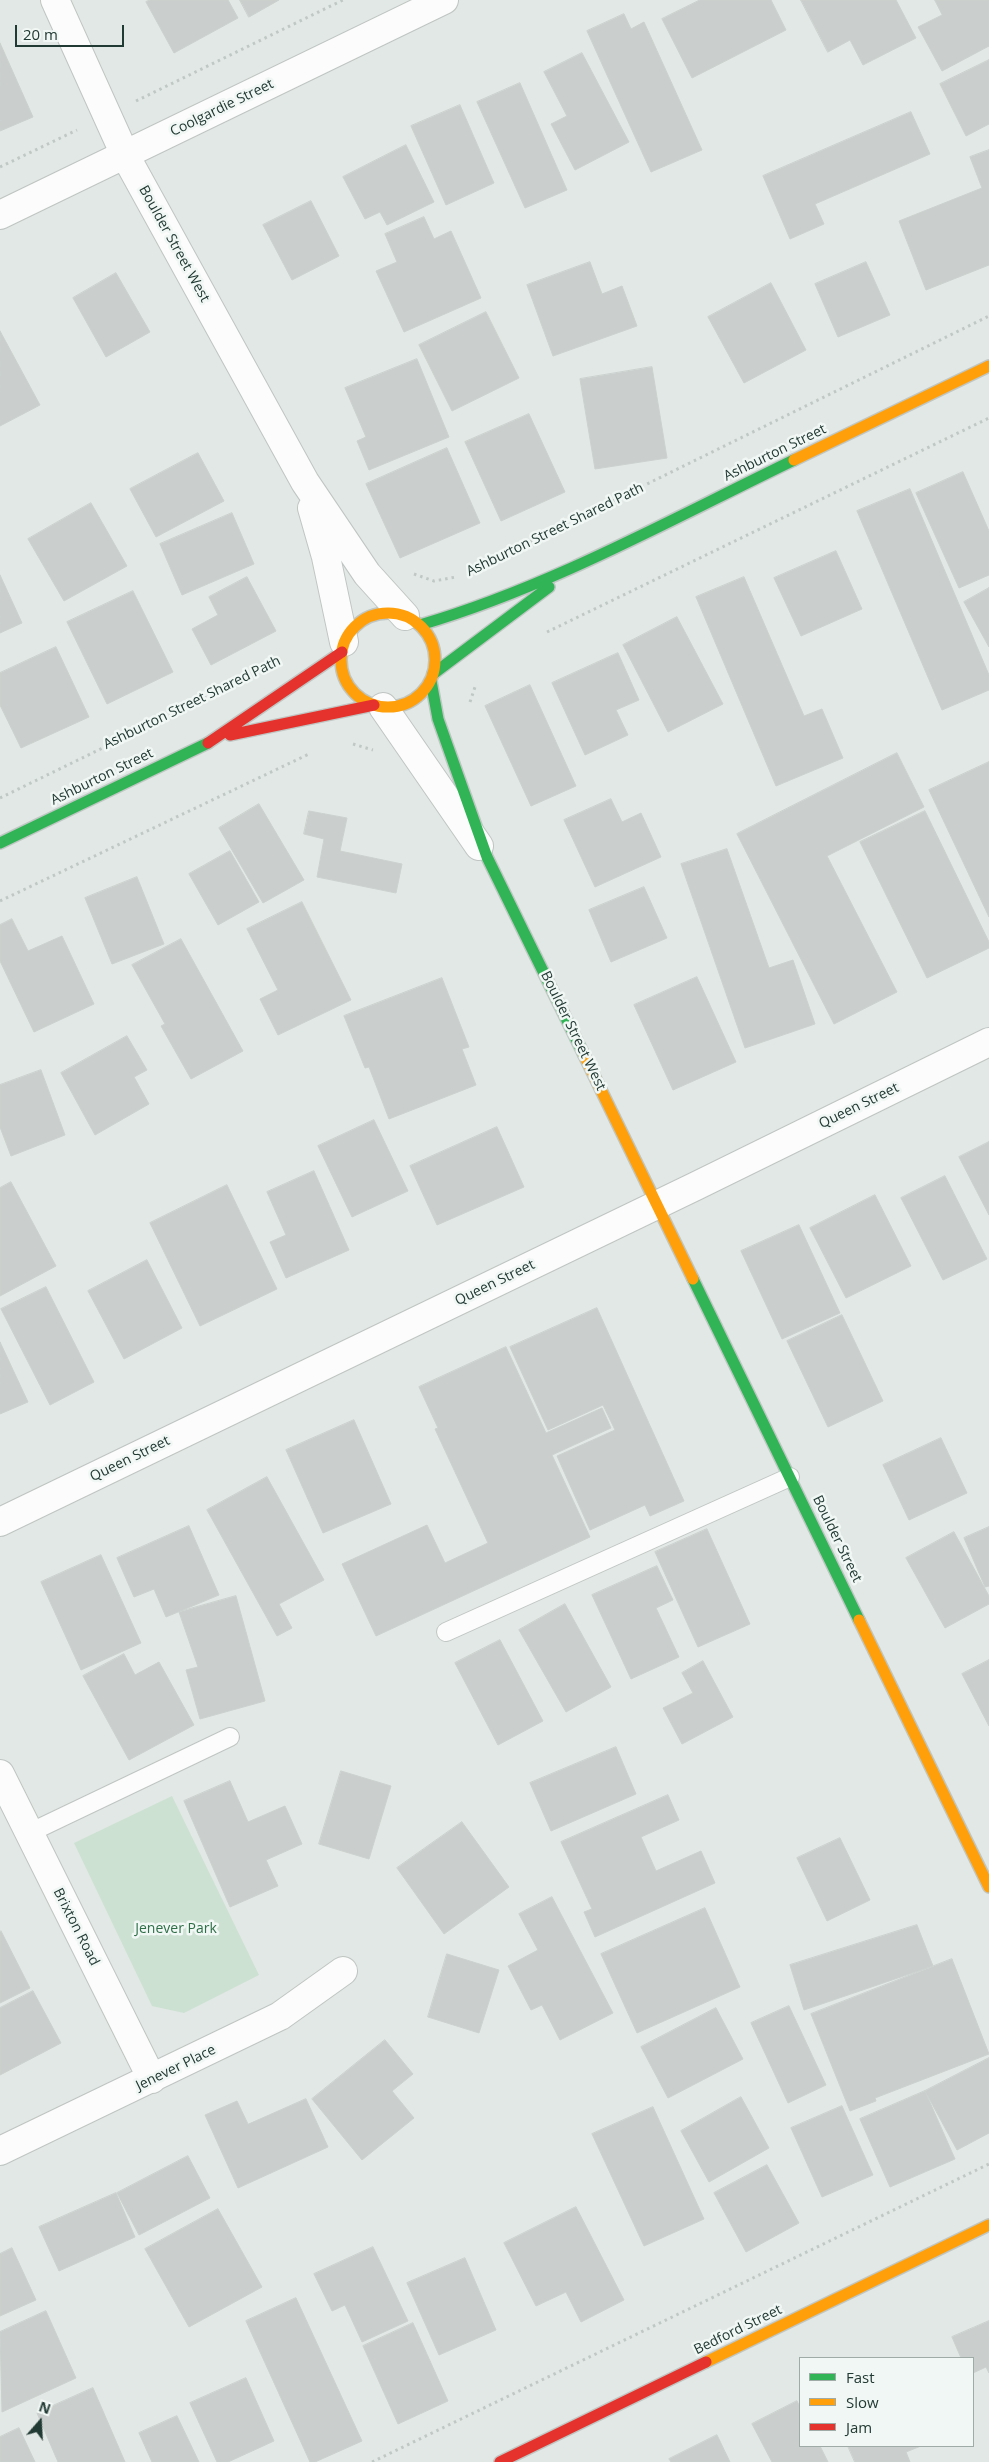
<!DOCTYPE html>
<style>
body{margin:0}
#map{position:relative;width:989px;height:2462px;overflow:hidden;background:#e2e8e5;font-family:"Open Sans",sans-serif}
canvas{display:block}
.legend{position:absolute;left:799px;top:2357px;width:175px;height:90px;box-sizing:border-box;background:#f1f7f4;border:1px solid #9eaba7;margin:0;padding:6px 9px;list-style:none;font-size:15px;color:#223a34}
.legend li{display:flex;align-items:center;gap:10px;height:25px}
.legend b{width:25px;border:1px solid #9eaba7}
.north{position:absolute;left:15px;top:2397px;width:50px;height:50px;-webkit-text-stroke:4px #f1f7f4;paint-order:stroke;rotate:19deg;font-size:14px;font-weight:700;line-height:20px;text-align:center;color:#223a34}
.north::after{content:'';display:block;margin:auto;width:18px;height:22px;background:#223a34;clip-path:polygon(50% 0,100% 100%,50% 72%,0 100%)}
.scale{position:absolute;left:15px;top:25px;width:109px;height:22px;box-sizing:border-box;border:2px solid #223a34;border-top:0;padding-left:6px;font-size:15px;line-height:18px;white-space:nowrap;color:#223a34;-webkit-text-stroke:4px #f1f7f4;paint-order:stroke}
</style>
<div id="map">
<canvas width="989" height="2462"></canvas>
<ul class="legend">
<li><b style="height:6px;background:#30b455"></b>Fast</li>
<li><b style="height:6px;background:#ff9f0a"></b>Slow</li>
<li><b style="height:6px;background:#e5322d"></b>Jam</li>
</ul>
<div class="north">N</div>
<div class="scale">20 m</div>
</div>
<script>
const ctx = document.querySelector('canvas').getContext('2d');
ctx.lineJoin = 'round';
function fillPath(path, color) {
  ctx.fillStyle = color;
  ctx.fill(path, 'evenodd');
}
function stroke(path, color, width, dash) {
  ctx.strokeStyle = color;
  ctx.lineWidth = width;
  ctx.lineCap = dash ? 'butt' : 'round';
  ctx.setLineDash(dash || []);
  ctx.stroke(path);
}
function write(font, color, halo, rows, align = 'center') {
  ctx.font = font + ' "Open Sans",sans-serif';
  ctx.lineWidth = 5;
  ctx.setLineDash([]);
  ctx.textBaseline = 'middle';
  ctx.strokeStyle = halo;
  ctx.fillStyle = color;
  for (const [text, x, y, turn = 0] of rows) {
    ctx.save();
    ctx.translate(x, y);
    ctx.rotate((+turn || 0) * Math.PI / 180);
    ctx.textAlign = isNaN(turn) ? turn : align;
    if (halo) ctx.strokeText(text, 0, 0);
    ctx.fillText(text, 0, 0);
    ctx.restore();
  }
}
fillPath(new Path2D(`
 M172,1796L259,1975L184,2013L152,2006L74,1843Z`), '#cce1d2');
const building = new Path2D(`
 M150,0H228L238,18L174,53L146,2Z
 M240,0H279L249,17Z
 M700,0H771L786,30L692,78L662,19Z
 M801,0H896L916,38L863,65L850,40L828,52Z
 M935,0H989V46L942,71L918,27L942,15Z
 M624,14L631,29L644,22L702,150L651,172L587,31Z
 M0,43L33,117L0,131Z
 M582,53L629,142L575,170L551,124L567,116L544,72Z
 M989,60V124L966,136L940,84Z
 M520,83L567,190L525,208L477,102Z
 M460,105L494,183L446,205L411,126Z
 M911,112L930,154L815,204L824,224L790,239L763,176Z
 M406,145L434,202L387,225L380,212L365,219L343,177Z
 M989,150V265L926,290L899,221L982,188L970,157Z
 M311,201L339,256L292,280L263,225Z
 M424,217L434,239L451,231L481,298L404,332L376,271L397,262L385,234Z
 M590,262L602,294L622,286L637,326L553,356L527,285Z
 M866,262L890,315L838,337L815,284Z
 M116,273L150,332L106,357L73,298Z
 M771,283L806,350L744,383L708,317Z
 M486,312L519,378L452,411L419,345Z
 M0,331L40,405L0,426Z
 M417,359L449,437L369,470L357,441L366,437L345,388Z
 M652,367L667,458L595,469L580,379Z
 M529,414L565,492L501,521L465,442Z
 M447,448L480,523L400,558L366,484Z
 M198,453L224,501L156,537L130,489Z
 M963,472L989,531V575L959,588L916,493Z
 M910,489L989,675V690L942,710L857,511Z
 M91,503L127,566L64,601L28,539Z
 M232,513L254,564L182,595L160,544Z
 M836,551L862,609L801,636L774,578Z
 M0,575L22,623L0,633Z
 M247,577L276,631L211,665L192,629L218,615L209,597Z
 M744,577L804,716L822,709L843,758L776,786L696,597Z
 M989,588V647L964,602Z
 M133,591L173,672L107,704L67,622Z
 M677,617L723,704L668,732L623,645Z
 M56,647L89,717L21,748L0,705V673Z
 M618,653L639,700L616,710L628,735L585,755L552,683Z
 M530,685L576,786L531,806L485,706Z
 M897,753L924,807L827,856L897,992L834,1024L737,834Z
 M989,762V917L929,790Z
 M611,799L622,822L641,813L661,857L595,887L564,820Z
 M259,804L304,880L263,903L219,828Z
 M309,811L347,818L340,851L402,864L396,893L317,877L324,839L304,834Z
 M925,811L989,942V948L927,978L860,842Z
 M727,849L769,968L793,960L815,1024L745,1048L681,864Z
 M230,851L259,902L218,925L189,874Z
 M137,877L164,944L112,964L85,898Z
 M644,887L667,938L611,962L589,910Z
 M302,902L351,1000L278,1035L260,999L278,990L247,929Z
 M12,919L28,951L62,936L94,1004L34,1032L0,961V925Z
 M181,939L243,1051L191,1079L161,1026L165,1024L132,965Z
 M697,977L736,1062L673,1090L634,1005Z
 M442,978L469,1047L462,1049L476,1085L389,1119L369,1067L365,1068L344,1016Z
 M127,1036L147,1070L134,1077L149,1104L95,1135L61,1073Z
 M41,1070L65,1135L11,1156L0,1127V1085Z
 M374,1120L408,1191L352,1217L318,1146Z
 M497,1127L524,1187L437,1225L410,1166Z
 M989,1142V1215L959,1157Z
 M314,1171L349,1250L286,1278L270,1242L286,1235L267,1192Z
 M945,1176L987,1259L943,1280L901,1198Z
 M11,1182L56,1266L0,1296V1188Z
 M227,1185L277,1289L200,1326L150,1223Z
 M875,1195L911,1266L846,1298L810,1228Z
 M799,1225L840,1313L782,1339L741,1251Z
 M147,1260L182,1328L124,1359L88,1291Z
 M46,1287L94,1382L50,1405L1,1309Z
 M597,1308L684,1501L650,1516L645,1505L590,1530L557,1456L615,1430L603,1405L548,1430L510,1347Z
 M842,1315L883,1401L828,1427L787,1341Z
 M0,1342L28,1402L0,1414Z
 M506,1347L546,1433L602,1408L611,1428L552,1455L590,1537L376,1636L342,1564L427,1525L445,1563L488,1543L435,1429L438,1428L419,1387Z
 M354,1420L391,1504L323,1533L286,1450Z
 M941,1438L967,1493L909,1520L883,1465Z
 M267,1477L324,1580L279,1604L292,1628L277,1636L207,1510Z
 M189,1526L219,1595L166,1617L154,1589L134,1597L117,1558Z
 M989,1527V1586L985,1587L964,1538Z
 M707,1529L750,1624L698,1647L655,1552Z
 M954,1532L989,1596V1604L945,1628L906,1558Z
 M101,1555L141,1643L81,1670L41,1582Z
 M657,1566L673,1600L656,1608L679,1657L631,1679L592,1595Z
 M236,1596L265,1701L200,1719L186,1670L198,1667L179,1612Z
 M565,1604L611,1687L566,1712L519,1630Z
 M500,1640L543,1721L498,1745L455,1663Z
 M124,1654L135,1675L159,1662L194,1725L129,1760L83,1676Z
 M989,1660V1726L962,1674Z
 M703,1661L733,1717L682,1744L663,1708L693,1693L682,1673Z
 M616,1747L636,1794L551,1831L530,1783Z
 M341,1771L391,1786L369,1859L319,1844Z
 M230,1781L248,1822L285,1806L302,1844L266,1860L278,1886L230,1907L184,1801Z
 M668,1795L679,1820L641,1837L656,1871L701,1851L715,1883L595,1937L584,1912L592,1909L561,1842Z
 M462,1822L509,1887L444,1934L397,1868Z
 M840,1838L870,1900L827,1921L797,1858Z
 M552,1897L613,2013L560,2040L542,2005L531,2010L508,1966L538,1950L519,1914Z
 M705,1908L740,1987L637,2033L601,1954Z
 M917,1925L933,1966L804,2010L790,1965Z
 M1,1931L30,1988L0,2003V1932Z
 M447,1954L499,1970L479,2033L428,2017Z
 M952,1959L989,2054L875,2098L876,2101L850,2111L811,2014Z
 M33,1991L61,2043L0,2075V2008Z
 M789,2006L826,2085L788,2103L751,2023Z
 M716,2008L743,2059L668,2098L641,2047Z
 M385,2040L413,2074L392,2091L414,2118L362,2160L312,2099Z
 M989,2058V2133L957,2150L925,2091Z
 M925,2091L955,2159L890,2187L860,2119Z
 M741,2097L769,2148L709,2182L681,2131Z
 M306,2099L328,2147L238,2188L205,2115L237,2101L248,2124Z
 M842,2106L873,2175L822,2197L791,2128Z
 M653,2107L704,2219L644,2246L592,2134Z
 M188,2156L210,2198L139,2235L117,2193Z
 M767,2165L799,2223L746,2252L714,2193Z
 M116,2193L135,2237L59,2271L39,2227Z
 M576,2207L624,2300L581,2322L566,2292L536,2306L504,2243Z
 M218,2209L262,2287L189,2327L145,2249Z
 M373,2247L408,2321L362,2342L345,2305L332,2311L314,2274Z
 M12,2248L36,2300L0,2316V2254Z
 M465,2258L496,2330L439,2355L407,2283Z
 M296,2298L362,2441L315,2462H310L246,2321Z
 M46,2311L76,2378L2,2412L0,2332Z
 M989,2321V2373L986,2367L973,2373V2358H961L952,2337Z
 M413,2323L448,2401L398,2424L363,2346Z
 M246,2378L274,2441L228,2462H217L190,2403Z
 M93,2388L125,2462H58L37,2413Z
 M797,2401L800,2407V2446H820L828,2462H772L752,2424Z
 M177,2416L199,2462H152L139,2433Z
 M19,2428L35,2462H0V2437Z
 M717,2435L730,2462H671L669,2459Z
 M848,2446H921L906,2452L910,2462H855Z`);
fillPath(building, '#cacfcd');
stroke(building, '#cbd1ce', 1);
const lane = new Path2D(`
 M446,1632L790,1477
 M29,1833L230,1737`);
const street = new Path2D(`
 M55,0L125,155L305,482L367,574L405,616
 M0,215L444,0
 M312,508L326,557L344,642
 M383,707L479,846
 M0,1522L696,1186L989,1042
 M0,1774L152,2079
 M0,2151L280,2016L343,1971`);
const fast = new Path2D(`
 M420,625C550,587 672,519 794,460
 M433,674L549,587
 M431,681L438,719L487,857L584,1055
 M0,843L208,743
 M693,1279L859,1620`);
const slow = new Path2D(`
 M794,460L989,366
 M341 660a47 47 0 1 1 94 0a47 47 0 1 1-94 0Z
 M584,1055L693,1279
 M859,1620L989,1887
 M706,2362L989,2225`);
const jam = new Path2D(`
 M230,735L374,705
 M208,743L342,652
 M500,2462L706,2362`);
stroke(lane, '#bfc5c2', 20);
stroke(street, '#bfc5c2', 30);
stroke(fast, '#bfc6c3', 14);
stroke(slow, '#bfc6c3', 14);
stroke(jam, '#bfc6c3', 14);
stroke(new Path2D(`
 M136,101L343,0
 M0,167L77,130
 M478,567L989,316
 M414,574L434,581L456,577
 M547,632L989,418
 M470,702L476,684
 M353,744L373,750
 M0,798L236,683
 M0,901L309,754
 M372,2462L989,2164`), '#c0c8c5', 3, [2.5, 4]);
stroke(lane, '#fbfcfb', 18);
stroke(street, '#fbfcfb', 28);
stroke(fast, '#30b455', 11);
stroke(slow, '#ff9f0a', 11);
stroke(jam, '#e5322d', 11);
write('14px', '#223a34', '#f1f7f4', [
 ["Coolgardie Street",222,108,-26],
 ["Boulder Street West",174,244,61],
 ["Ashburton Street",775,453,-26],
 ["Ashburton Street Shared Path",555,530,-26],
 ["Ashburton Street Shared Path",192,703,-26],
 ["Ashburton Street",102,777,-26],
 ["Boulder Street West",573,1031,64],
 ["Queen Street",859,1106,-26],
 ["Queen Street",495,1283,-26],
 ["Queen Street",130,1459,-26],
 ["Boulder Street",837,1539,64],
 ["Brixton Road",76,1927,63],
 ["Jenever Place",176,2068,-26],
 ["Bedford Street",738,2330,-26]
]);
write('14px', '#2e6f48', '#f1f7f4', [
 ["Jenever Park",176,1929]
]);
</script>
